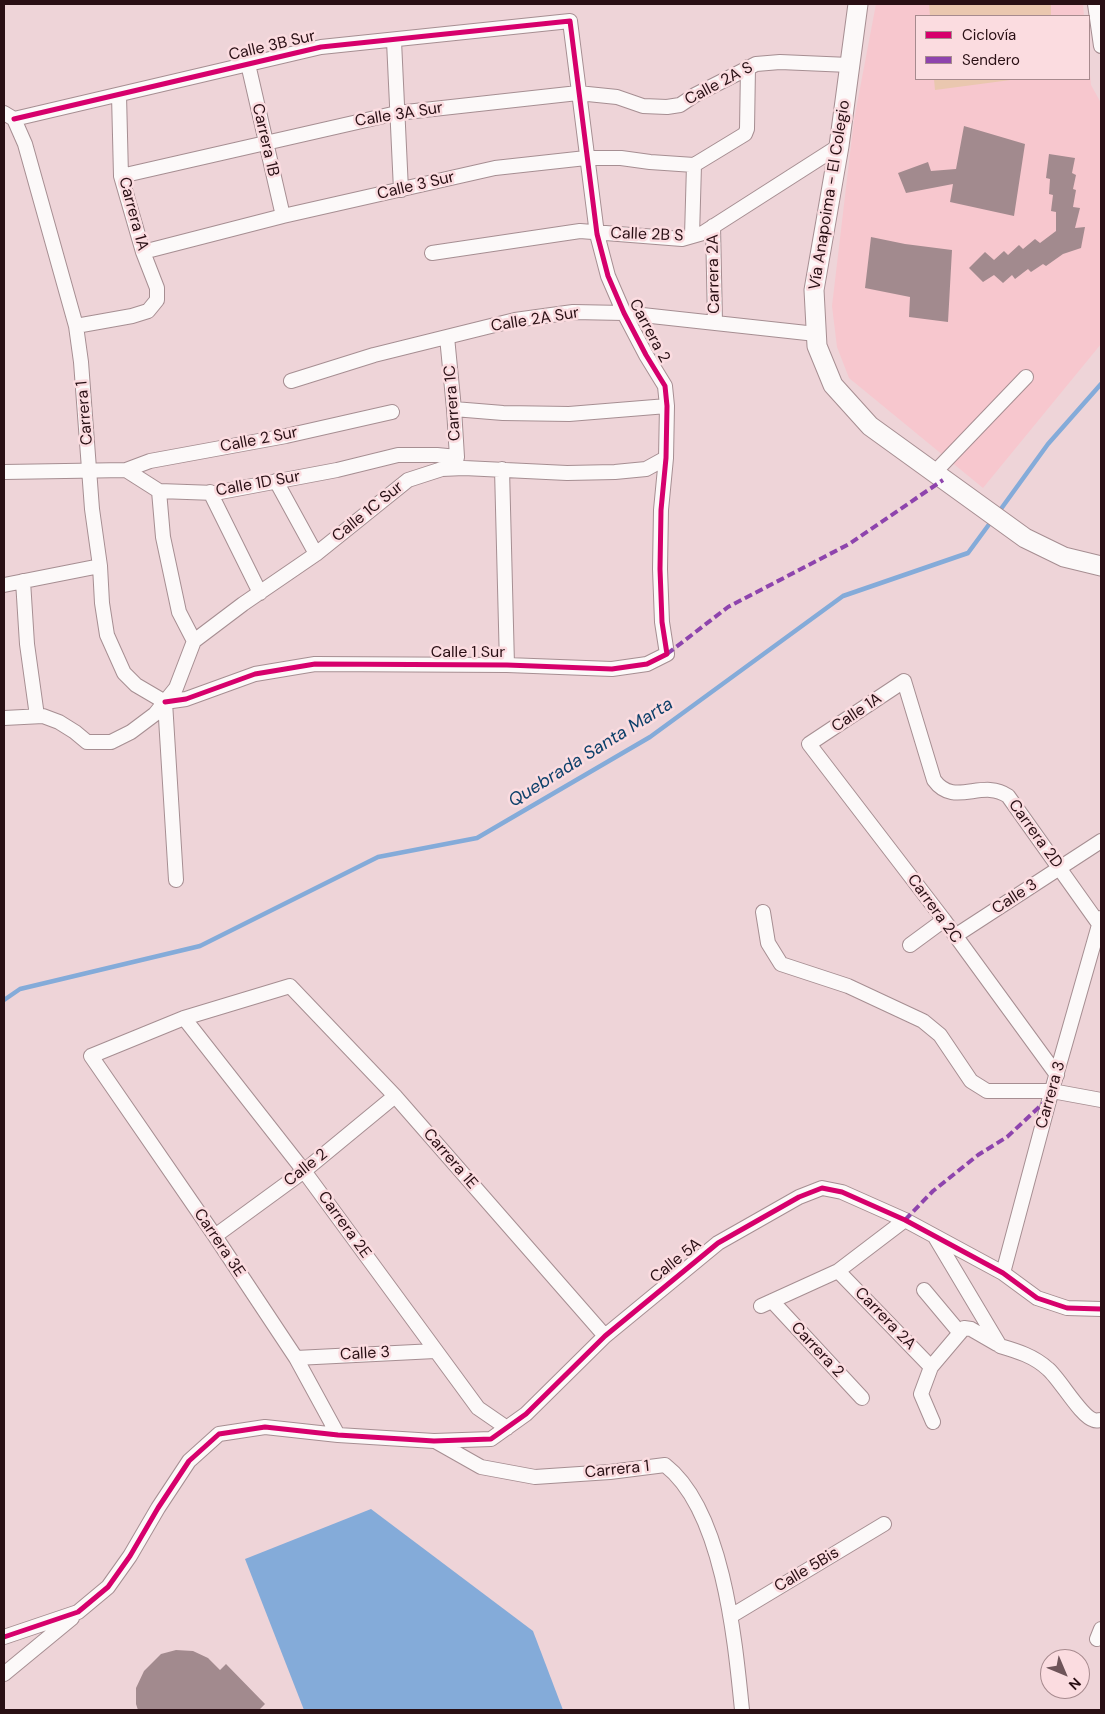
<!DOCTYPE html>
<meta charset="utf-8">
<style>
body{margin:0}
#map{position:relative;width:1105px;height:1714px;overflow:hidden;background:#eed4d8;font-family:"DM Sans",sans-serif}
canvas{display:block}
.frame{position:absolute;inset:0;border:5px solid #290f14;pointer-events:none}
.legend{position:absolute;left:915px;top:15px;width:175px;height:65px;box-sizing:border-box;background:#fbdce0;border:1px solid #a78a8e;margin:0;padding:6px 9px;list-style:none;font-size:15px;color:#290f14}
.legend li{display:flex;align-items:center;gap:10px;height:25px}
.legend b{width:25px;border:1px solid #a78a8e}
.north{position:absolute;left:1040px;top:1649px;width:50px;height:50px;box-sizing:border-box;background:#fbdce0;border:1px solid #a78a8e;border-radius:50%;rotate:135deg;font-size:14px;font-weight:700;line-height:20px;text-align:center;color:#290f14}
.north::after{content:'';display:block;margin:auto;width:18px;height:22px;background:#6e5459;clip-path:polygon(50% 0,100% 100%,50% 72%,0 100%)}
</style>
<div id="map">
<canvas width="1105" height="1714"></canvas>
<div class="frame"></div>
<ul class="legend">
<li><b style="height:6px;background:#d6006c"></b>Ciclovía</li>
<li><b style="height:6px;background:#8e44ad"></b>Sendero</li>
</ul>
<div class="north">N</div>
</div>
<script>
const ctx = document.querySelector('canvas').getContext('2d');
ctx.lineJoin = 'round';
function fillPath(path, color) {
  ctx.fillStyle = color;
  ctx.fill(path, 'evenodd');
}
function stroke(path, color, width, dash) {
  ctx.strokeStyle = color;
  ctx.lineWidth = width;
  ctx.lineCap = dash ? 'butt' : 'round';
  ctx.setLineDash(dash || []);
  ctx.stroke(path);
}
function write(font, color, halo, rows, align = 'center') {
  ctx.font = font + ' "DM Sans",sans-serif';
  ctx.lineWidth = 5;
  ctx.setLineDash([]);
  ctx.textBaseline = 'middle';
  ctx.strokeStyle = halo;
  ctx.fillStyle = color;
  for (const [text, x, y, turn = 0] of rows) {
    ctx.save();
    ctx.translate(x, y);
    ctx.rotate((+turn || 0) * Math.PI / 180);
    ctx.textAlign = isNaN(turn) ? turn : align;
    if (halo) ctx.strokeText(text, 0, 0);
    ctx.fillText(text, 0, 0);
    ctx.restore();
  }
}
fillPath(new Path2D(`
 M876,4H1083L1084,16H916V79H1089V64L1091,85L1101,103V344L983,488L849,378L837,347L832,306L854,120Z`), '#f7c7ce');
fillPath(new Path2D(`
 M929,4H1051V16H930Z
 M934,79H1018L935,90Z`), '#eac7af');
fillPath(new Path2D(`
 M371,1509L533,1631L563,1710H304L245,1559Z`), '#84abd9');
stroke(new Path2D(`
 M998,513L1048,444L1101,384
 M4,1000L20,989L200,946L378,857L477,838L650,737L843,596L968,553L993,519`), '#84abd9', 4.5);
fillPath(new Path2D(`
 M964,126L1025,144L1014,216L950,202L953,184L906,193L898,173L928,162L931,171L956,169Z
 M1049,154L1075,158L1072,173L1076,175L1073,189L1076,190L1073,207L1080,208L1075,228L1085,227L1081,248L1063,254L1046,266L1043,264L1031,272L1028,269L1015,279L1012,275L1003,283L994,275L983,282L969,268L985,252L994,260L1004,251L1008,255L1019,245L1023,249L1035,239L1040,243L1056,231V212L1051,211L1053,195L1049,194L1050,179L1046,178Z
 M871,237L905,244L952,250L948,322L909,317L910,297L865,288Z
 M176,1650L193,1651L208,1658L220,1670L226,1664L265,1704L259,1710H138L136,1704V1688L144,1671L161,1654Z`), '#a28a8e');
const minor = new Path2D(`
 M1095,4L1101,46
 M394,41L401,190
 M248,64L283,216
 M4,113L14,119L25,144L76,326L81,362L92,509L100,566L102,603L107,635L124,673L136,685L165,702
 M14,119L321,47L570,21L597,234L608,276L624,313L646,355L665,386L667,406L666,458L661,510L660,569L662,622L667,654L647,664L612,669L507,665L315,664L255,674L186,699L165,702
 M694,165L745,134L747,129L748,67
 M121,176L397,113L578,93L617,97L643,106L667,107L680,105L695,95L756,64L780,62L849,65
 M713,226L715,322
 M692,236L694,165
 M143,252L283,216L495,168L586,158H621L650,162L694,165
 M432,253L580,231L682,239L703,233L839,146
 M76,326L132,316L148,311L157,300V288L143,252L121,176L119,95
 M447,337L454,409L457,457L455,465
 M291,381L374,355L515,320L573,312L624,313L816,334
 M454,409L503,413L569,414L667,406
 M502,469L507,665
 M126,470L150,461L286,436L392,412
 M4,472L126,470L159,491L215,493L337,470L398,455H437L457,457
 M934,473L1026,377
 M276,481L316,554
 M159,491L163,537L179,612L194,641
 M210,492L260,593
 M23,581L27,644L37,716
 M4,585L100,566
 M165,702L176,880
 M4,718L43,716L59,722L75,732L87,742H111L131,732L155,714L176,688L194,641L243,604L316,554L408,480L442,469L464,468L567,473L615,472L646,469L666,458
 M763,912L768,943L781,964L848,986L923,1021L940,1035L971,1081L987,1091H1052L1101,1100
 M955,936L1101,841
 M910,945L944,920
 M184,1018L304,1171L478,1408L507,1428
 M1057,1075L944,920L809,744L904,681L934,780C954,808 982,778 1008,796L1099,924
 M215,1236L304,1171L395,1096
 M935,1237L1000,1346C1017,1351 1034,1356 1048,1369C1060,1379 1081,1417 1094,1420C1096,1421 1099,1420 1101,1420
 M838,1271L931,1367
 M1003,1273L1050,1097L1101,918
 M924,1290L960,1333
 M772,1301L862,1398
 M761,1306L838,1271L905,1220
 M296,1358L435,1351
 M933,1422L921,1394L931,1367L964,1328L971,1329L997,1344
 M338,1435L296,1358L215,1236L91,1056L184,1018L290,986L395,1096L605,1336
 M435,1441L481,1467L535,1477L610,1472L665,1465C723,1510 735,1640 742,1710
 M731,1616L884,1524
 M4,1637L78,1612L108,1587L130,1556L158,1508L189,1461L219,1434L265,1427L338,1435L434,1441L491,1439L526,1414L605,1336L718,1243L799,1197L822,1188L842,1192L905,1220L1003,1273L1037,1298L1067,1308L1101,1309
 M1097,1639L1101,1629
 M4,1674L72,1618`);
const major = new Path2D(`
 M858,4L839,146L814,290L817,346L833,385L870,426L1025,538L1064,557L1101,566`);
stroke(minor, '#a68e92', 16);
stroke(major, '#a68e92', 21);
stroke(minor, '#fcf9f9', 14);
stroke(major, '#fcf9f9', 19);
stroke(new Path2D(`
 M667,654L728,607L849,544L943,480
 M905,1220L933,1191L978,1155L1007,1137L1050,1097`), '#8e44ad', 4, [8, 4]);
stroke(new Path2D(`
 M14,119L321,47L570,21L597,234L608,276L624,313L646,355L665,386L667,406L666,458L661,510L660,569L662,622L667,654L647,664L612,669L507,665L315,664L255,674L186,699L165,702
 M4,1637L78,1612L108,1587L130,1556L158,1508L189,1461L219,1434L265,1427L338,1435L434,1441L491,1439L526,1414L605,1336L718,1243L799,1197L822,1188L842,1192L905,1220L1003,1273L1037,1298L1067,1308L1101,1309`), '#d6006c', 5);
write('16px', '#290f14', '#fbdce0', [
 ["Calle 3B Sur",272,46,-13],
 ["Calle 2A S",719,84,-28],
 ["Calle 3A Sur",399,115,-9],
 ["Carrera 1B",265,140,77],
 ["Calle 3 Sur",416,186,-13],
 ["Vía Anapoima - El Colegio",830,195,-81],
 ["Carrera 1A",133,214,75],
 ["Calle 2B S",647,235,2],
 ["Carrera 2A",714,274,-91],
 ["Calle 2A Sur",535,320,-9],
 ["Carrera 2",649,331,62],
 ["Carrera 1C",453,403,-94],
 ["Carrera 1",85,413,-95],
 ["Calle 2 Sur",259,440,-11],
 ["Calle 1D Sur",258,484,-10],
 ["Calle 1C Sur",368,512,-39],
 ["Calle 1 Sur",468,653],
 ["Calle 1A",857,713,-34],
 ["Carrera 2D",1035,834,54],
 ["Calle 3",1015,897,-33],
 ["Carrera 2C",934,909,54],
 ["Carrera 3",1051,1095,-74],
 ["Carrera 1E",450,1159,49],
 ["Calle 2",306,1168,-38],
 ["Carrera 2E",344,1225,54],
 ["Carrera 3E",219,1243,56],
 ["Calle 5A",676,1261,-39],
 ["Carrera 2A",885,1319,46],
 ["Carrera 2",817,1350,47],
 ["Calle 3",365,1354,-3],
 ["Carrera 1",617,1470,-6],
 ["Calle 5Bis",807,1570,-31]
]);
write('italic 18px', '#0d406a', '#fbdce0', [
 ["Quebrada Santa Marta",591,753,-32]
]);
</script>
